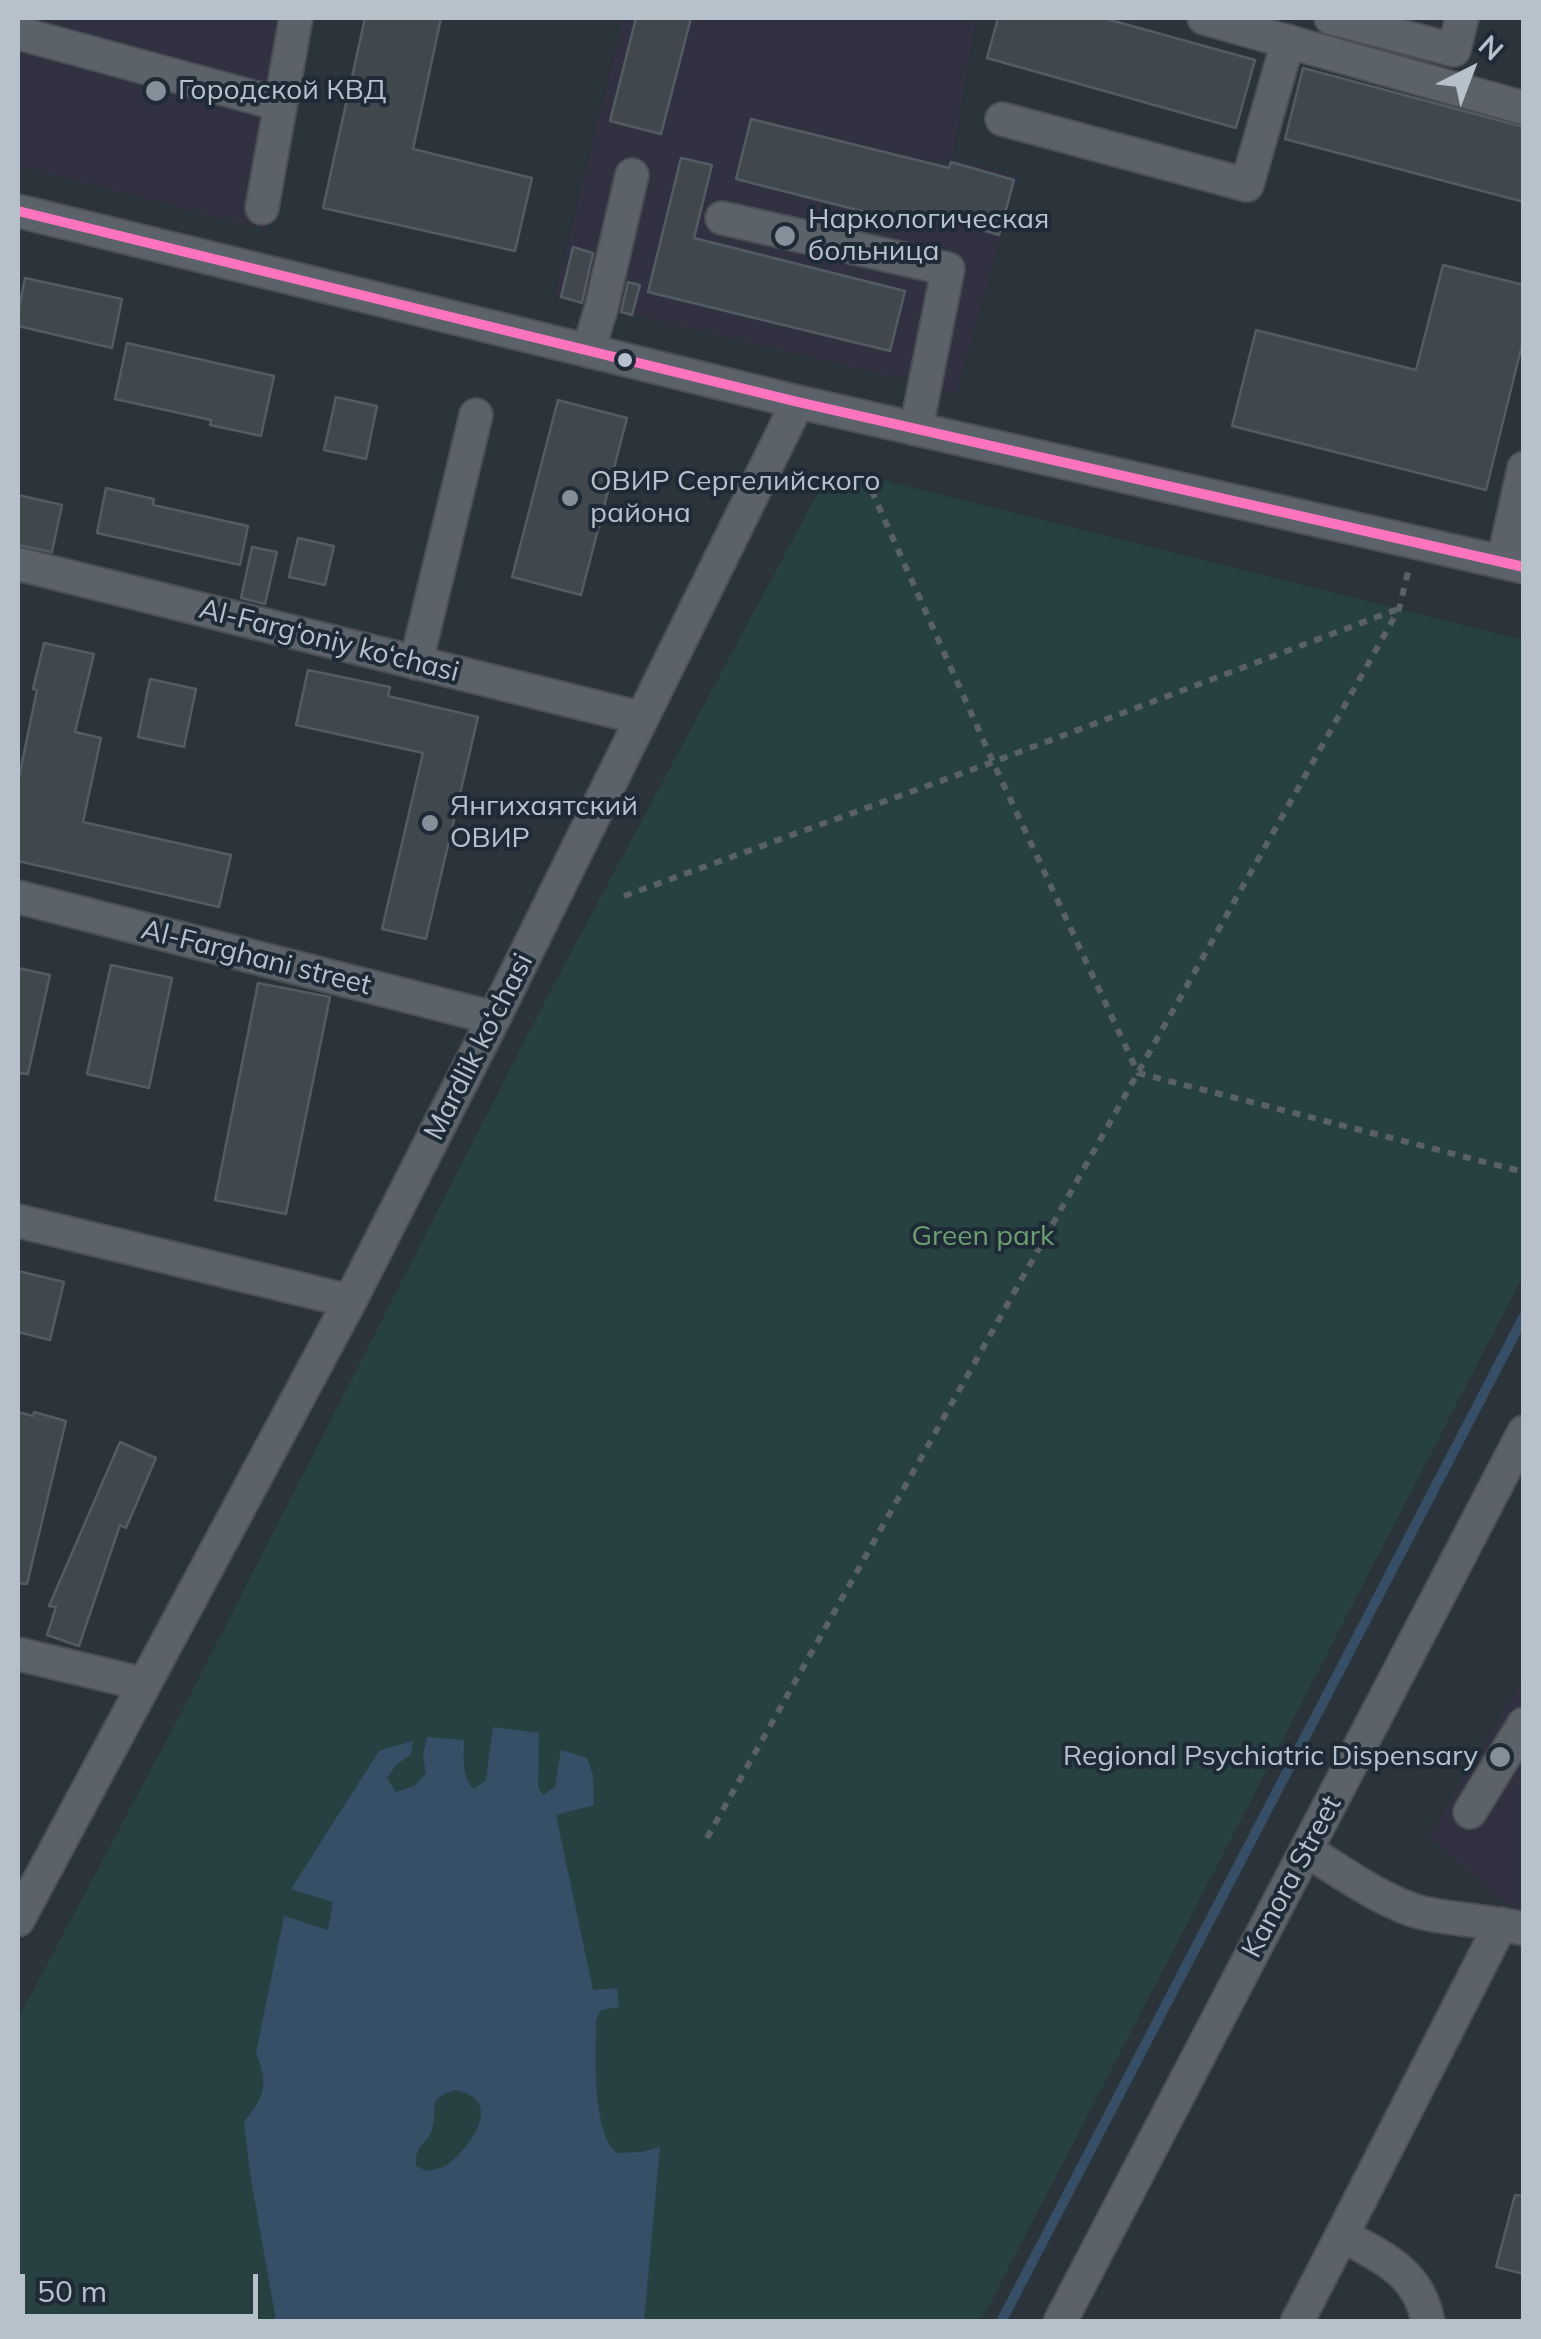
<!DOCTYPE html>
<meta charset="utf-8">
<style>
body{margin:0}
#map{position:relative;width:1541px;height:2339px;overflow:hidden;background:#2b333b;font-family:Mulish,sans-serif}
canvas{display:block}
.frame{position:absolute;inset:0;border:20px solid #b6c1cc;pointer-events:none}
.north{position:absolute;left:1421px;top:20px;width:100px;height:100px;-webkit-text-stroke:8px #1e2b37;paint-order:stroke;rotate:42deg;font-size:28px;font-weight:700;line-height:40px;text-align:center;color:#b6c1cc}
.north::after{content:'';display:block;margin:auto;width:35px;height:45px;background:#b6c1cc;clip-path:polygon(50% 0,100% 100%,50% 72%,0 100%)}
.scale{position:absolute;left:20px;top:2274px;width:238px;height:45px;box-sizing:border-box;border:5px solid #b6c1cc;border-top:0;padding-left:12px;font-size:30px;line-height:35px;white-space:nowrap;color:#b6c1cc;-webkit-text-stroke:8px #1e2b37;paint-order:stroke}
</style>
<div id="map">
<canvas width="1541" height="2339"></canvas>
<div class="frame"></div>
<div class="north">N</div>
<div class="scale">50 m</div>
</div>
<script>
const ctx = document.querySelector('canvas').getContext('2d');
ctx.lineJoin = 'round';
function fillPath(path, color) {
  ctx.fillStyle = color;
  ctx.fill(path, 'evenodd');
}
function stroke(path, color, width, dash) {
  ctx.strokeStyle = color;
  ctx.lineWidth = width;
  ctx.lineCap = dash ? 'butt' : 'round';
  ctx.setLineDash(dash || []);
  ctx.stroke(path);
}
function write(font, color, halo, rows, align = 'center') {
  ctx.font = font + ' Mulish,sans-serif';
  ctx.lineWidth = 8;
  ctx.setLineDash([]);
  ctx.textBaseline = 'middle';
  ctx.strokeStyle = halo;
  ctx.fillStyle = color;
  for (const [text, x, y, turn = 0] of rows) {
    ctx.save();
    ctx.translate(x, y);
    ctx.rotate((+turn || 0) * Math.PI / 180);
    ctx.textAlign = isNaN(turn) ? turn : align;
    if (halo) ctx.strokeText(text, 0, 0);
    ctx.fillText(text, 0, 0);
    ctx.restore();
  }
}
fillPath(new Path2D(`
 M18,18H309L268,231L18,165Z
 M623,18H952L975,23L953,157L1018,177L956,394L924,384L554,296Z
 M1523,1678V1910L1509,1907L1429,1836Z`), '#313141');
fillPath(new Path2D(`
 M865,476L1523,640V1276L981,2321L18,2322V2019L180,1715L546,999L822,485Z`), '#274142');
fillPath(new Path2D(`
 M493,1727L539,1733L538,1787L543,1795L555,1787L561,1750L587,1758L593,1775L594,1805L556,1815L593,1990L617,1988L619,2007L601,2010L596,2020C596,2053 591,2131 617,2153L642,2152L660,2147L644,2321H276L251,2179L244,2122C265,2095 269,2086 256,2053L284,1916L328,1930L333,1902L291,1889L379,1751L413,1741L411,1754L396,1765L387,1778L396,1792L414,1786L426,1773L423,1755L427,1737L464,1740C464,1757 461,1778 474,1789L486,1780ZM455,2090C504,2099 473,2143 450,2163C444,2168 435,2169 427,2171L416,2166C415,2142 427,2146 432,2129C439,2110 424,2099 455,2090Z`), '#364f66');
stroke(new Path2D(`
 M1001,2322L1524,1316`), '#364f66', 10);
const building = new Path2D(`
 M365,18H441L413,149L532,178L515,251L323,208Z
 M636,18H691L661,134L610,121Z
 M998,18H1103L1255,60L1236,128L987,58Z
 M1303,68L1524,127V202L1285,139Z
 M751,119L949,168L951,162L1014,180L999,235L919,212L916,225L736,179Z
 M681,158L712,165L694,238L905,291L890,351L648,292Z
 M573,247L593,253L582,303L561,297Z
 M1443,265L1524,285V337L1486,490L1232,426L1256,330L1416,370Z
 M25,278L122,299L112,348L18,326V313Z
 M628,282L640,285L632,315L621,312Z
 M127,343L274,376L261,436L210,425L211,420L115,399Z
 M336,397L377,406L366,459L324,450Z
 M558,400L627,418L581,595L512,577Z
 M106,488L154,499L153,505L248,526L240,565L97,533Z
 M18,495L62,505L52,552L18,545Z
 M298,538L334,546L325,585L289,577Z
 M252,547L277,552L265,604L241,598Z
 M44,643L94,654L75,732L101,738L83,822L231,855L219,907L18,861V782L37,690L33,689Z
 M308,670L390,687L388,696L478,717L426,939L382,929L423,753L296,725Z
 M150,679L196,689L184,747L138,737Z
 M111,965L172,978L149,1088L87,1074Z
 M18,968L50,975L28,1074L18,1073Z
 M258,983L330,997L286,1214L215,1200Z
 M18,1271L64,1282L50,1340L18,1332Z
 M18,1412L33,1416L34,1412L66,1421L27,1584L18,1583Z
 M120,1442L156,1458L126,1528L120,1525L79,1646L47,1635L56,1607L49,1606Z
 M1515,2195L1524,2196V2274L1496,2267Z`);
fillPath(building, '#40484e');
stroke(building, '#535c63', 2.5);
const minor = new Path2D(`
 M1204,18L1524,108
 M1331,18L1454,50L1462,18
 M18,33L279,104
 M1002,119L1247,185L1288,41
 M262,208L296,18
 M18,211L798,402L1524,567
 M722,218L948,269L916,429
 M588,351L601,309L632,175
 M1503,562L1524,468
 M18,564L641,718
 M416,663L476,415
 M18,897L494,1018
 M18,1221L350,1301
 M18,1654L144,1684
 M1470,1812L1524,1724
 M1306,1850C1340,1871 1384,1903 1423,1913C1456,1920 1490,1921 1524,1929
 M18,1920L350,1301L494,1018L798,402
 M1060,2322L1524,1432
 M1297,2322L1342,2235
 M1428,2322C1419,2272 1383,2258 1342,2235L1501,1924`);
stroke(minor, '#4a4f55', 36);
stroke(new Path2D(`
 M865,476L993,762L1138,1073L1524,1172
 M624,896L993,762L1398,609
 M707,1838L1399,609L1408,572`), '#596066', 6, [8, 8]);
stroke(minor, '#5c6269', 32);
stroke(new Path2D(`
 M18,211L798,402L1524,567`), '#fc73be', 10);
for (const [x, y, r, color] of [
 [156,91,12,"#858f99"],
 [785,236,12,"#858f99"],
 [625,360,9,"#b6c1cc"],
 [570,498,10,"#858f99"],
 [430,823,10,"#858f99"],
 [1500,1757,12,"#858f99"]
]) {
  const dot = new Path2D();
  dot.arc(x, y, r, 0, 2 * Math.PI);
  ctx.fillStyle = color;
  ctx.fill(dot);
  stroke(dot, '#1e2b37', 4);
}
write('28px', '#b6c1cc', '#1e2b37', [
 ["Городской КВД",178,91],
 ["Наркологическая",808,220],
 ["больница",808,252],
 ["ОВИР Сергелийского",590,482],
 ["района",590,514],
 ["Янгихаятский",450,807],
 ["ОВИР",450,839],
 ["Regional Psychiatric Dispensary",1478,1757,"right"]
], 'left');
write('28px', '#b6c1cc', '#1e2b37', [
 ["Al-Farg‘oniy ko‘chasi",329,641,14],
 ["Al-Farghani street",256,958,14],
 ["Mardlik ko‘chasi",479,1047,-63],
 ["Kanora Street",1292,1877,-62]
]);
write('28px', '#6c9e72', '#1e2b37', [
 ["Green park",983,1237]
]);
</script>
